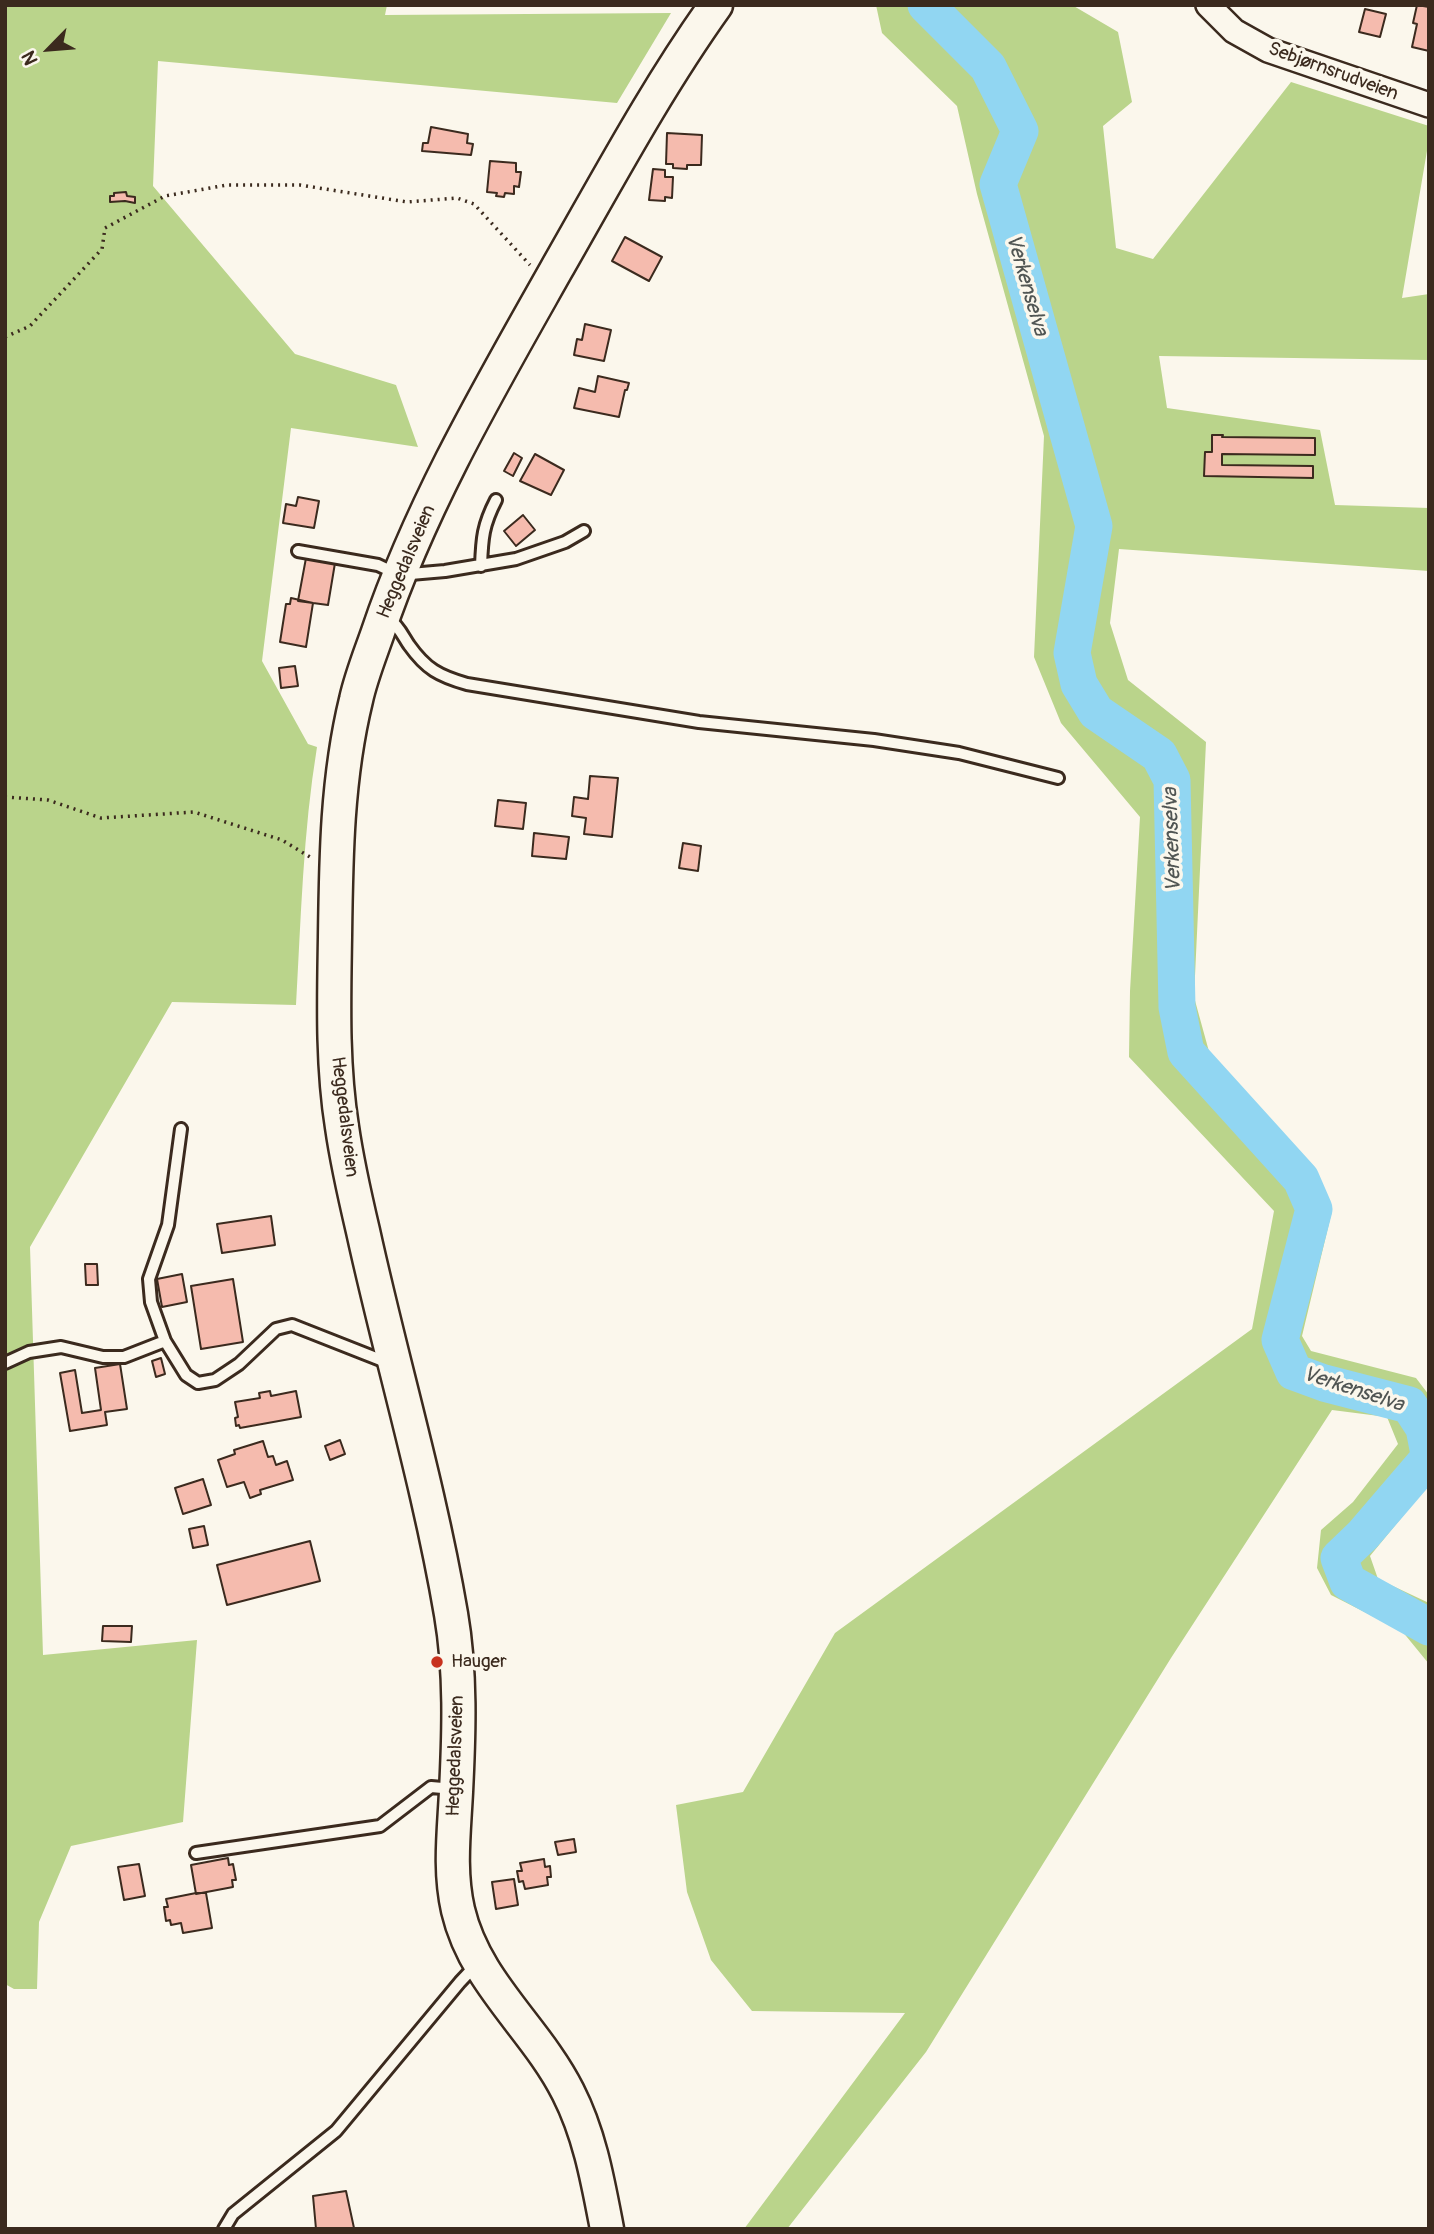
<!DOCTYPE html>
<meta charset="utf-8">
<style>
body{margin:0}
#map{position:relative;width:1434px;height:2234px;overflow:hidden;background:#fbf7ec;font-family:Pangolin,sans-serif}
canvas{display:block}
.frame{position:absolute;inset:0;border:7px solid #3b2a1e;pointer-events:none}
.north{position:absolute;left:14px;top:14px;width:70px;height:70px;-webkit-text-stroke:5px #fbf7ec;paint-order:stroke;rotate:245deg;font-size:19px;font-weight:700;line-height:28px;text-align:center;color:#3b2a1e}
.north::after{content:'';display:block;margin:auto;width:24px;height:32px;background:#3b2a1e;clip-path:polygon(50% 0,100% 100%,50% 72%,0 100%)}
</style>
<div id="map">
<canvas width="1434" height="2234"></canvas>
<div class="frame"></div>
<div class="north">N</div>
</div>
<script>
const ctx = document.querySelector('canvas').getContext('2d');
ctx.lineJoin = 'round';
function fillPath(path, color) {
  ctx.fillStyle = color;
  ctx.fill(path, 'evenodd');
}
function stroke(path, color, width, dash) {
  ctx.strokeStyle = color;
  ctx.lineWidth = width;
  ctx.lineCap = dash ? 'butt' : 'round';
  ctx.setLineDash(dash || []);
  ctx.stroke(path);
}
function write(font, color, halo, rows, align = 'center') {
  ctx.font = font + ' Pangolin,sans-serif';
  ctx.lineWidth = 7;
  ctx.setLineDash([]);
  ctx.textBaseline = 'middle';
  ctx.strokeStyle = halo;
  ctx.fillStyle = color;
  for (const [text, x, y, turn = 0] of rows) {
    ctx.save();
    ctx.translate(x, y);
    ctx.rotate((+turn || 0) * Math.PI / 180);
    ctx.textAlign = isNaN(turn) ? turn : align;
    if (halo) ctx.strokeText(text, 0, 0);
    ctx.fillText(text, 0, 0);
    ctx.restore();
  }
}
fillPath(new Path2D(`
 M5,5H387L385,15L671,13L617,103L158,61L153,186L295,354L396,385L418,447L291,428L262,661L308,744L317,747C303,832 301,919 296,1005L172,1002L30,1247L43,1655L197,1640L183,1822L71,1846L39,1922L37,1989H14L5,1984Z
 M876,5H1072L1118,32L1132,102L1103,126L1116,248L1153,259L1291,82L1429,126V139L1402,298L1429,294V360L1159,356L1167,408L1320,430L1335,505L1429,508V571L1119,549L1110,623L1128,680L1206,742L1194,997L1213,1066L1316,1175L1332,1211L1302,1336L1311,1351L1416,1378L1429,1395V1484L1370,1556L1378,1579L1429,1603V1664L1402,1631L1331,1595L1317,1568L1321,1530L1353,1502L1398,1444L1387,1417L1332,1410L1171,1658L926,2052L787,2229H744L905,2013L752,2011L711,1960L687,1892L676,1805L743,1792L835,1633L1252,1329L1274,1211L1129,1057L1130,991L1140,817L1061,723L1034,657L1044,436L977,194L957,106L882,33Z`), '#bad48b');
stroke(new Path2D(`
 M926,5L988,67L1020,131L998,184L1094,526L1072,653L1079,684L1096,712L1159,755L1172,780L1177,1007L1186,1052L1301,1179L1314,1209L1280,1340L1294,1372L1324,1383L1409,1405L1424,1428L1429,1454
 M1429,1458L1363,1535L1339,1558L1348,1582L1429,1627`), '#91d6f2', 37);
const building = new Path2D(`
 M1417,5L1429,7V51L1412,47L1417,24L1413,23Z
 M1365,9L1386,14L1380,37L1359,32Z
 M431,127L468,134L467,143L473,144L471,155L422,151L423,143H428Z
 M667,133L702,135L701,165H687V169L673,168V164H666Z
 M490,161L516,163V172H521L519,187L514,186V194L505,193L504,197L496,196L497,193L487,192Z
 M653,169L665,170V177H673L672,198L665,197V201L649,200Z
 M126,192L127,196L135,197V203L125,201L110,202V196H114V193Z
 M625,237L662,257L649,281L612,261Z
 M585,324L611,330L604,361L574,355L577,339L582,340Z
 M598,376L629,383L627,390H625L619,417L574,408L579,388L595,392Z
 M1212,435H1223L1222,437L1315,438V455L1222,454V465L1313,466V478L1204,476L1205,452H1212Z
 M514,453L522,458L513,476L504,471Z
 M535,454L564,470L551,495L520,481Z
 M298,497L319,501L314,528L283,523L286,504L296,506Z
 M523,515L535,530L516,546L504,531Z
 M306,558L335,563L328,605L298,601Z
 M291,598L313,603L306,647L280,642L286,604H290Z
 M295,666L298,686L281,688L279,668Z
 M590,776L618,778L612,837L584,834L586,818L572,816L574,797L588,799Z
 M498,800L526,803L523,829L495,826Z
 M534,833L569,837L566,859L532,856Z
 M683,843L701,846L698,871L679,868Z
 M271,1216L275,1245L222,1253L217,1224Z
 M85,1264H97L98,1285H86Z
 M182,1274L187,1302L162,1307L157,1279Z
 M233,1279L243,1342L201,1349L191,1286Z
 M161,1358L165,1374L156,1377L152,1361Z
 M120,1364L127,1409L105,1412L107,1425L70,1431L60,1373L75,1370L82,1413L101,1410L95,1368Z
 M270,1391L271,1396L296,1391L301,1417L240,1428L239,1425L236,1426L235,1418L238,1417L235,1402L260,1398L259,1393Z
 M340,1440L345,1454L330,1460L325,1446Z
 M263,1441L268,1457L273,1456L276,1465L287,1461L293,1480L260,1490L261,1494L250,1498L244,1482L227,1487L218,1460L235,1454L234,1450Z
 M203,1479L211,1505L183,1514L175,1488Z
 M204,1526L208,1545L193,1548L189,1529Z
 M310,1541L320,1581L227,1605L217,1565Z
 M103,1626H132L131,1642L102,1641Z
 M574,1839L576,1852L558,1855L555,1842Z
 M228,1858L229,1865L233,1864L236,1880H232L233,1887L196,1894L191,1865Z
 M544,1859L545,1867L550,1866L551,1877H547L548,1885L525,1889L523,1881L519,1882L517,1871H522L520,1863Z
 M139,1864L145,1896L124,1900L118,1867Z
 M514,1879L518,1905L496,1909L492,1882Z
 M196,1893H206L212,1928L183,1933L181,1923L171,1925L170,1920L166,1921L164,1907H168L166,1899Z
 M346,2191L354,2228L316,2229L313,2196Z`);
fillPath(building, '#f5bbae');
stroke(building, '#3b2a1e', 2);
const lane = new Path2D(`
 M298,551L378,565L399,575L445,571L516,559L565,542L584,531
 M481,566C482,538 483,525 496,500
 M389,619C398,625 403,636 409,645C426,669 439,676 467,684L699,722L874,740L959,753L1058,778
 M181,1129L168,1225L149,1279L151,1302L165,1341L186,1375L198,1383L215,1380L239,1364L276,1329L292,1325L391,1364
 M5,1363L29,1352L61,1347L103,1357H124L165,1341
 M196,1853L380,1826L431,1787L454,1789
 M224,2229L233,2214L336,2131L460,1982L476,1965`);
const street = new Path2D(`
 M1208,5L1234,31L1268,50L1429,105`);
const secondary = new Path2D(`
 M607,2229C598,2182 590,2135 568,2092C536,2028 475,1983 458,1910C449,1871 454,1832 456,1792C459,1733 461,1672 451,1614C429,1485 391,1359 363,1231C355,1197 347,1162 342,1127C332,1064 334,1000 335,937C336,857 337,778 356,700C361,677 370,655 378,632C421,505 490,387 556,270C607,181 656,89 716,5`);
stroke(lane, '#3b2a1e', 16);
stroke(street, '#3b2a1e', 28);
stroke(secondary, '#3b2a1e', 37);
stroke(new Path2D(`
 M5,337L30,326L102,249L105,228L165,196L227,185H300L407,202L457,198L474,204L530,265
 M5,797L48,800L101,818L194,812L282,840L310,857`), '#3b2a1e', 3.5, [2, 5]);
stroke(lane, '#fbf7ec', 10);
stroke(street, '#fbf7ec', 23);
stroke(secondary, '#fbf7ec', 32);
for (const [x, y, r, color] of [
 [437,1662,7,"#c8321e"]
]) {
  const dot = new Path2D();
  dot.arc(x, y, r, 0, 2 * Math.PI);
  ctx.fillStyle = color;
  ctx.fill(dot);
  stroke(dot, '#fbf7ec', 2.5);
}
write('19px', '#3b2a1e', '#fbf7ec', [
 ["Sebjørnsrudveien",1333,72,20],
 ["Heggedalsveien",407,562,-67],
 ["Heggedalsveien",344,1117,83],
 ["Heggedalsveien",456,1756,-88]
]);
write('19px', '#3b2a1e', '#fbf7ec', [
 ["Hauger",451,1662]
], 'left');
write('italic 21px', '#505553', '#fbf7ec', [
 ["Verkenselva",1026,285,74],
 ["Verkenselva",1173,840,-92],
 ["Verkenselva",1353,1390,18]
]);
</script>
